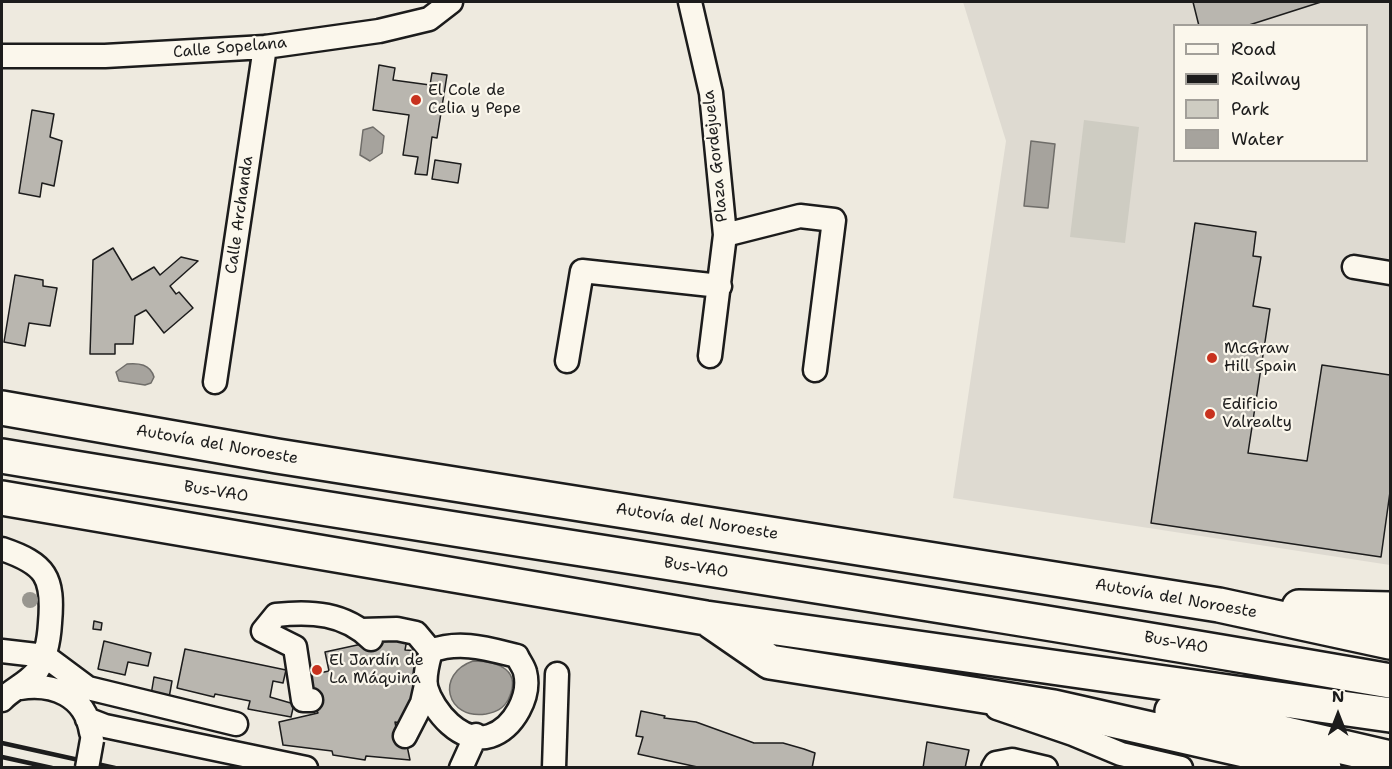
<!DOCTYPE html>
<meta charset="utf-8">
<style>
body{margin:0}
#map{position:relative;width:1392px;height:769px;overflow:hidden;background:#eeeadf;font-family:"Shantell Sans",sans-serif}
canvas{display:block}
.frame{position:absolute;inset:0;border:3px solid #1c1c1c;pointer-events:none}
.legend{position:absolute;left:1173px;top:24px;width:195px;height:138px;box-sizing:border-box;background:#fbf7ec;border:2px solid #a29f99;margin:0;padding:8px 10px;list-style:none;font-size:18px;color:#1c1c1c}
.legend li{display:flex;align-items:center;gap:12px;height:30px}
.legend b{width:30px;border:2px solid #a29f99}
.north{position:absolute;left:1308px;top:685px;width:60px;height:60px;-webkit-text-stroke:4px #fbf7ec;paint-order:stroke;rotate:0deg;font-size:16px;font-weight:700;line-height:24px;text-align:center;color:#1c1c1c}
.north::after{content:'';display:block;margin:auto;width:21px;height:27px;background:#1c1c1c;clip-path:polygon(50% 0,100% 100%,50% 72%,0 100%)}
</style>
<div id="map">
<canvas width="1392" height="769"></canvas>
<div class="frame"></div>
<ul class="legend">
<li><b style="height:8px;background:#fbf7ec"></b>Road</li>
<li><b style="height:8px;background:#1c1c1c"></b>Railway</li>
<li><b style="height:16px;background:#ceccc2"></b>Park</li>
<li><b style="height:16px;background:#a6a39d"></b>Water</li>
</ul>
<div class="north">N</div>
</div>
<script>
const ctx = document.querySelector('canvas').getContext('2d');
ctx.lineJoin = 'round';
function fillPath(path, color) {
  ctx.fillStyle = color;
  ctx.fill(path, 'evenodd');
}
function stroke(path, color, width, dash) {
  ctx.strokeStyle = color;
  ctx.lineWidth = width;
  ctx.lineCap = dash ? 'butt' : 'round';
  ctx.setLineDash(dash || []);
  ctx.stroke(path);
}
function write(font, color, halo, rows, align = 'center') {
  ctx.font = font + ' "Shantell Sans",sans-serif';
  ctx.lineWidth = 4.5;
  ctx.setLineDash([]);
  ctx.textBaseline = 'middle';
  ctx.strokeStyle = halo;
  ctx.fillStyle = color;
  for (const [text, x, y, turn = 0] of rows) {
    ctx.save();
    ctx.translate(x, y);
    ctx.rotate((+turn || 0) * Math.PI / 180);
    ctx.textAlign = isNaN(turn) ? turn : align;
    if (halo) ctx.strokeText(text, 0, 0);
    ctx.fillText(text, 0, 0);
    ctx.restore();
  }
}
fillPath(new Path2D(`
 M963,2H1390V565L953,498L1006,141ZM1174,26H1366V160H1174Z`), '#dedad1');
fillPath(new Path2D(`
 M1084,120L1139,127L1125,243L1070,237Z`), '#ceccc2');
const water = new Path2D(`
 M373,127L384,136L382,153L370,161L360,155L363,130Z
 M1031,141L1055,144L1048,208L1024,206Z
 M127,364C139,363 150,364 154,377L151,383L145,385L119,381L116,372Z
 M473,661C498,661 523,670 508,700C503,709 496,712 486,714C446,720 435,674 473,661Z`);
fillPath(water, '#a6a39d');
stroke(water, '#6f6d69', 1.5);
const building = new Path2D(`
 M1193,2H1321L1246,26H1199Z
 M379,65L395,68L393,80L430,85L432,73L447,75L437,138L432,137L427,175L415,174L418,157L403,155L409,115L373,110Z
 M32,110L54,114L50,137L62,141L54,186L42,183L40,197L19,193Z
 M435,160L461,164L458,183L432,179Z
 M1195,223L1256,232L1253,256L1261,257L1253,306L1270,309L1248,453L1307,461L1322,365L1390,375V492L1381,557L1151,523Z
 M113,248L132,280L154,267L160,275L181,257L198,261L170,286L176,294L179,292L193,308L164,333L146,310L135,316L133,344H115V354H90L93,260Z
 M15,275L43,280V286L57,288L50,326L29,323L25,346L4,342Z
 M94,621L102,623L101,630L93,629Z
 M408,634L405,650L420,651L407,724L395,722L397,733L405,736L410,760L366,756L365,760L333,755L332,751L283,745L279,722L318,713L305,691L310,675L329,671L325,652Z
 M104,641L151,653L148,666L128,662L125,675L98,669Z
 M185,649L286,670L283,683L273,681L270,697L294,704L291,717L248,709L250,701L215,694L214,697L177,688Z
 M154,677L172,681L169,698L151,695Z
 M641,711L665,716L664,718L696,722L754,743H783L804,749L815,753L812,768H702L638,754L643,737L636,736Z
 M927,742L969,750L965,768H923Z`);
fillPath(building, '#b9b6af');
stroke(building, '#1c1c1c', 1.5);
const minor = new Path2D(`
 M690,2L711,93L725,235L800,216L834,220L815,370
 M2,56H105L265,47L379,31L429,19L451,2
 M1354,267L1390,273
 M710,356L725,235
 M567,361L582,271L720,286
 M215,382L265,47
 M2,549C46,564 54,577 50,623C49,640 46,657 37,671C27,684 12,689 2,700
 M362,630L397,629L416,633L431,651C460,640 488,649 517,656C519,661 524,667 525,672C531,696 514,728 490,736C461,745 433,711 426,687C424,675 428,662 431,651
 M2,651L45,656L88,688L236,724
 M20,688C53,683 85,695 91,732
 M311,700H303L295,647L263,631L276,615C311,611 345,613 371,639
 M997,708L1073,734L1121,754L1181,768
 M87,719L105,726L306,768
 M405,736L422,703L426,685
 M461,768L476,735
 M554,768L557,674
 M993,768L996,763L1012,760L1046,768`);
const highway = new Path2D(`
 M2,408L277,456L1219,605L1390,642
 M2,456C464,533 928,600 1390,681
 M2,498L706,618L1390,715
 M1299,607L1390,609
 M712,622L770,662L1054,707L1324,768
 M1172,711L1261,728L1390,758`);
stroke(minor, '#1c1c1c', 27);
stroke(highway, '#1c1c1c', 38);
stroke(minor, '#fbf7ec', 22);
stroke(highway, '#fbf7ec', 33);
stroke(new Path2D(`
 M2,743L115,768
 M2,757L52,768`), '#1c1c1c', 4.5);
const minorBridge = new Path2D(`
 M87,768L92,740`);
stroke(minorBridge, '#1c1c1c', 27, []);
stroke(minorBridge, '#fbf7ec', 22);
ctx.fillStyle = '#98968f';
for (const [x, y] of [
 [30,600]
]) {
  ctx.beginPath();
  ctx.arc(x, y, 8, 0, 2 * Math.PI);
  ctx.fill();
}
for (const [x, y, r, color] of [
 [416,100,6,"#c8321e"],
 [1212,358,6,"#c8321e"],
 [1210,414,6,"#c8321e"],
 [317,670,6,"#c8321e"]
]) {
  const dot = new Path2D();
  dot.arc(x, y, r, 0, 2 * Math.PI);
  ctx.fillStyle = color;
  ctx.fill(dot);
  stroke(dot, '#fbf7ec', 2);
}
write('16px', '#1c1c1c', '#fbf7ec', [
 ["Calle Sopelana",230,48,-5],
 ["Plaza Gordejuela",716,156,-96],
 ["Calle Archanda",240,215,-82],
 ["Autovía del Noroeste",217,445,10],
 ["Bus-VAO",216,492,9],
 ["Autovía del Noroeste",697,522,9],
 ["Bus-VAO",696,568,9],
 ["Autovía del Noroeste",1176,599,10],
 ["Bus-VAO",1176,643,10]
]);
write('16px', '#1c1c1c', '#fbf7ec', [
 ["El Cole de",428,91],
 ["Celia y Pepe",428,109],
 ["McGraw",1224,349],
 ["Hill Spain",1224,367],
 ["Edificio",1222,405],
 ["Valrealty",1222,423],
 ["El Jardín de",329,661],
 ["La Máquina",329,679]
], 'left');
</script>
